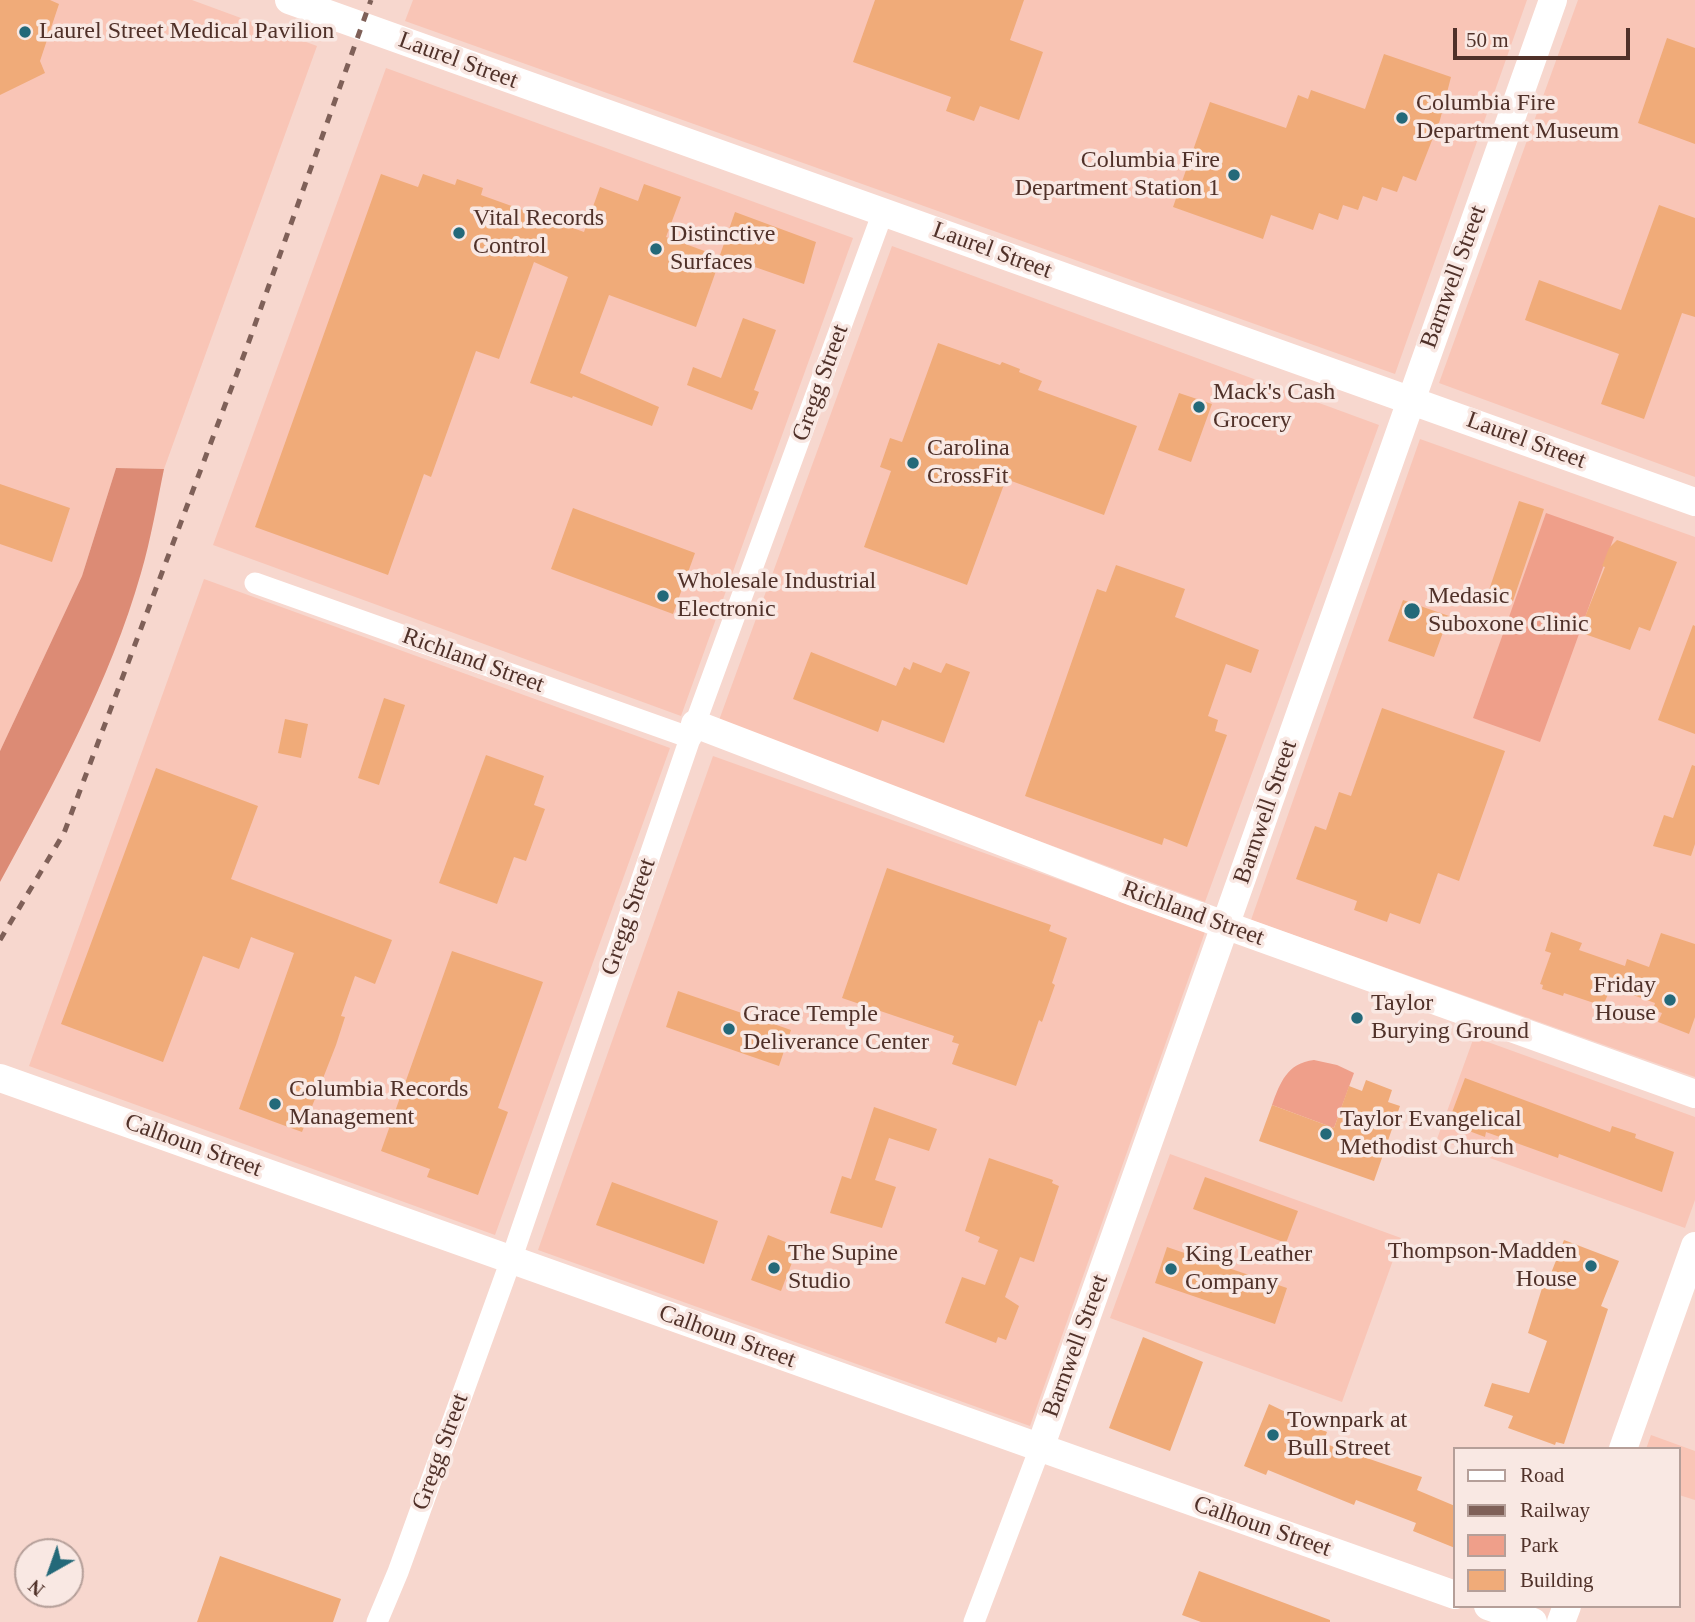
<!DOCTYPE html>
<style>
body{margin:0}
#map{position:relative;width:1695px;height:1622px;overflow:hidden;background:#f7d7ce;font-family:Georgia,serif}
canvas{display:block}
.legend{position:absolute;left:1453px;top:1447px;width:228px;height:161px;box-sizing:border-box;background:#f9e8e3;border:2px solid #b59f99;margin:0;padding:9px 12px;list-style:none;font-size:21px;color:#503129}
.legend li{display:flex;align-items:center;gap:14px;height:35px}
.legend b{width:35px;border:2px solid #b59f99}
.north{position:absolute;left:14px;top:1538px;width:70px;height:70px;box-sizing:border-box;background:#f9e8e3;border:2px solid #b59f99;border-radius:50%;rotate:220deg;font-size:19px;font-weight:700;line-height:28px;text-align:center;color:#503129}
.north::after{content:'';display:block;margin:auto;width:24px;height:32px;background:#246979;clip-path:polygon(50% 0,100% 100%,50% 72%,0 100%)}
.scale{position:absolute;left:1453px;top:28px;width:177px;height:32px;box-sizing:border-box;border:4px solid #503129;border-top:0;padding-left:9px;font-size:21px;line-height:24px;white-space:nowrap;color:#503129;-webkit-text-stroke:5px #f9e8e3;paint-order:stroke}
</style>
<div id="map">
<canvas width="1695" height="1622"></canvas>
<ul class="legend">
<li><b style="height:9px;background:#fff"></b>Road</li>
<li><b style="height:9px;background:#7f6058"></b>Railway</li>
<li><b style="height:19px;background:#ef9f8a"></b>Park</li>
<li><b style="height:19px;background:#f0ab79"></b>Building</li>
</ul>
<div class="north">N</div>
<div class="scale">50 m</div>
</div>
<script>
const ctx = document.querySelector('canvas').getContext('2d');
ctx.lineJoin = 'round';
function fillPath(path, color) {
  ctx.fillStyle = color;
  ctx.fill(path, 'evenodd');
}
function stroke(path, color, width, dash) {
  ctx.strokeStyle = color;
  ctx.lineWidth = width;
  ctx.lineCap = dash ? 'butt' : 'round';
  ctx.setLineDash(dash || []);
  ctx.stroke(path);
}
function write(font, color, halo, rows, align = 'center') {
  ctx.font = font + ' Georgia,serif';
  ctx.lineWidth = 7;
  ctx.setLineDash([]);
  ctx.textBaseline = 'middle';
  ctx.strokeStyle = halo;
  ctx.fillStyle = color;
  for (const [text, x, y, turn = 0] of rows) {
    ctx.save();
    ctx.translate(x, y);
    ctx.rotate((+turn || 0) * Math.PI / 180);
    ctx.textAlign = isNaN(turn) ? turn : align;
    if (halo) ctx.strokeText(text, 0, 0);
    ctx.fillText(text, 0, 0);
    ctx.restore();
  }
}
fillPath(new Path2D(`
 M0,0H192L317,46L164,469L116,468L82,576L0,751Z
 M413,0H1527L1395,374L405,21Z
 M1578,0H1695V477L1439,383Z
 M386,68L853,238L681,716L213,545Z
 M892,246L1379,425L1205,902L718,723Z
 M1420,439L1695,537V1077L1251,920Z
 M204,579L670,748L495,1235L29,1066Z
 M713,756L1205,932L1030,1426L538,1250Z
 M1474,1037L1695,1117V1200L1685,1228L1437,1139Z
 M1170,1154L1401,1238L1342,1402L1110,1318Z
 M1651,1435L1695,1451V1500L1679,1495V1449H1646Z`), '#f9c5b6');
fillPath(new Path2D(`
 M1546,513L1614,537L1540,742L1473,718Z
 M1314,1060L1337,1065L1354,1073L1334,1128L1272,1105C1280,1083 1287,1063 1314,1060Z`), '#ef9f8a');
fillPath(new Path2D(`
 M116,468L164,469C157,503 151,539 141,573C110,682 54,783 0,882V751L82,576Z`), '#dc8b75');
fillPath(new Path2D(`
 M0,0H50L59,4L40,61L45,73L0,95Z
 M875,0H1024L1010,40L1043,52L1019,120L980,106L974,121L946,111L951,97L853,62Z
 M1667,38L1695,48V144L1638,123Z
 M1384,54L1451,77L1440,120L1416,181L1403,176L1397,192L1382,187L1377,201L1363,196L1358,210L1343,205L1338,220L1319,213L1313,230L1271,215L1263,239L1173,207L1210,102L1286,128L1298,95L1308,99L1311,90L1365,109Z
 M381,174L418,187L423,174L455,185L457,179L483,188L481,195L584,232L600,187L638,201L644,184L681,197L666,237L721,257L696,327L609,295L580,373L659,407L652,426L573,396L572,398L530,383L568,277L534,262L499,359L476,351L431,477L424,474L388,575L255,527Z
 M1659,205L1695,218V317L1682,313L1644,419L1601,404L1619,354L1525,320L1539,280L1621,310Z
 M735,212L816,242L804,284L720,255Z
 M743,318L776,330L754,390L759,392L752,410L687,385L693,367L721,378Z
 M938,343L1000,365L1002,362L1020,369L1019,372L1042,381L1038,390L1137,426L1104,515L1006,479L967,585L864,547L891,471L880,467L890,438L902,442Z
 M1179,393L1212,404L1191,462L1158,450Z
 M0,484L70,508L52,562L0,544Z
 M1519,501L1544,509L1513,601L1488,593Z
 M573,508L695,553L673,614L551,569Z
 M1617,540L1677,562L1650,631L1639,627L1630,650L1579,632L1605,567L1602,566L1609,548Z
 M1116,565L1185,589L1175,617L1259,650L1251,673L1226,664L1208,716L1218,720L1215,731L1227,735L1187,847L1164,838L1162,845L1025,796L1097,589L1106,592Z
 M1403,600L1449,616L1434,657L1388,641Z
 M1693,625L1695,626V734L1658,720Z
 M811,652L896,686L904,667L910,670L913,662L941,673L946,663L970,672L944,743L882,720L878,732L793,699Z
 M384,698L405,705L379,785L358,778Z
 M1382,708L1505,751L1459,881L1438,873L1420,924L1390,913L1387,922L1354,910L1357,901L1296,879L1315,826L1326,830L1339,792L1351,796Z
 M285,719L308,724L301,758L278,753Z
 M486,755L544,776L534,805L545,809L526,861L514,857L497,904L439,883Z
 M1692,765L1695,766V844L1691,856L1653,846L1664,815L1673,818Z
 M156,768L258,806L231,879L392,940L375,984L355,976L341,1016L345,1017L336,1045L302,1132L239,1109L294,953L251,937L239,969L203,956L163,1062L61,1024Z
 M887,868L1051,925L1049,931L1067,938L1052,983L1055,985L1042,1022L1039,1020L1016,1086L952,1064L959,1044L952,1042L954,1036L842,998Z
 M1551,932L1582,943L1579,950L1625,966L1627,959L1649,967L1661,933L1695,944V1017L1689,1034L1658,1022L1662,1013L1653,1010L1655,1003L1611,987L1603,1006L1564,993L1563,996L1542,989L1543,985L1540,984L1551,953L1545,951Z
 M452,951L543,982L498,1108L508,1112L478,1195L427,1177L430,1169L381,1151Z
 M678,991L791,1030L779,1066L666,1027Z
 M1465,1078L1610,1132L1612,1126L1636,1134L1635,1138L1674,1152L1662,1192L1559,1154L1558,1158L1486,1132L1485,1137L1448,1123Z
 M1366,1080L1392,1090L1388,1102L1400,1106L1374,1181L1259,1141L1272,1105L1334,1128L1349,1086L1362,1091Z
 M874,1107L937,1129L929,1151L889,1138L875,1180L896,1187L882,1228L830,1213L842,1176L851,1179Z
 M989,1158L1053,1180L1052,1183L1059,1186L1034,1262L1020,1257L1005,1297L1019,1306L1006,1340L998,1337L996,1343L945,1323L962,1277L985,1285L998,1250L978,1242L980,1237L965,1231Z
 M1205,1177L1298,1211L1286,1243L1193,1209Z
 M612,1182L718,1221L704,1264L596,1225Z
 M768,1235L798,1247L781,1291L751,1280Z
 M1564,1240L1619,1261L1601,1306L1608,1309L1564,1444L1556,1442L1555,1445L1508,1428L1513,1416L1484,1406L1492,1383L1529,1393L1547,1341L1528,1333L1543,1285L1546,1286Z
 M1167,1247L1287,1288L1275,1324L1155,1283Z
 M1143,1337L1203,1362L1170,1451L1109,1428Z
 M1269,1404L1327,1432L1323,1443L1422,1477L1417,1490L1455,1506V1548L1413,1531L1416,1523L1356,1500L1354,1505L1268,1470L1266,1475L1244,1466Z
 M220,1556L341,1599L333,1622H197Z
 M1199,1571L1330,1620V1622H1201L1182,1615Z`), '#f0ab79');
stroke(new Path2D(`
 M255,583L691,738
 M377,1622L398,1572L511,1260L695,724L883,212
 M974,1622L1040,1448`), '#fff', 21);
stroke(new Path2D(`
 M289,0L1695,502
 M695,724L1133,892L1695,1094
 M0,1078L1455,1595
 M1040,1448L1553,0
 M1623,1449L1695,1246
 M1488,1606L1533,1622
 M1561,1622L1567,1606`), '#fff', 28);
stroke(new Path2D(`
 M0,940L64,833L248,344L371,0`), '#7f6058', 5, [9, 9]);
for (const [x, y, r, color] of [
 [25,32,7,"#246979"],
 [1402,118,7,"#246979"],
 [1234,175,7,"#246979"],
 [459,233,7,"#246979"],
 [656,249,7,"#246979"],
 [1199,407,7,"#246979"],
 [913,463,7,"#246979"],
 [663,596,7,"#246979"],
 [1412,611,9,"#246979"],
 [1670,1000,7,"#246979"],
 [1357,1018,7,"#246979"],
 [729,1029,7,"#246979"],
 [275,1104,7,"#246979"],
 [1326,1134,7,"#246979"],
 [1591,1266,7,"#246979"],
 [774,1268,7,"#246979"],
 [1171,1269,7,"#246979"],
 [1273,1435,7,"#246979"]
]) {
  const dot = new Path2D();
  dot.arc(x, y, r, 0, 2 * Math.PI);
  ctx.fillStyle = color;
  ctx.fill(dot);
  stroke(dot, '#f9e8e3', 2.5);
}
write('24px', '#503129', '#f9e8e3', [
 ["Laurel Street Medical Pavilion",39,32],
 ["Columbia Fire",1416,104],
 ["Department Museum",1416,132],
 ["Columbia Fire",1220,161,"right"],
 ["Department Station 1",1220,189,"right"],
 ["Vital Records",473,219],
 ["Control",473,247],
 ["Distinctive",670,235],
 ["Surfaces",670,263],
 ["Mack's Cash",1213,393],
 ["Grocery",1213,421],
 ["Carolina",927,449],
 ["CrossFit",927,477],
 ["Wholesale Industrial",677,582],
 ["Electronic",677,610],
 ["Medasic",1428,597],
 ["Suboxone Clinic",1428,625],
 ["Friday",1656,986,"right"],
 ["House",1656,1014,"right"],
 ["Taylor",1371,1004],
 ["Burying Ground",1371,1032],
 ["Grace Temple",743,1015],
 ["Deliverance Center",743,1043],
 ["Columbia Records",289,1090],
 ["Management",289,1118],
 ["Taylor Evangelical",1340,1120],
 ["Methodist Church",1340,1148],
 ["Thompson-Madden",1577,1252,"right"],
 ["House",1577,1280,"right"],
 ["The Supine",788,1254],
 ["Studio",788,1282],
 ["King Leather",1185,1255],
 ["Company",1185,1283],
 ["Townpark at",1287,1421],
 ["Bull Street",1287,1449]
], 'left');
write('24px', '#503129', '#f9e8e3', [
 ["Laurel Street",458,61,20],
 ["Laurel Street",992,251,20],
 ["Barnwell Street",1454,277,-70],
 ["Gregg Street",821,383,-70],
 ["Laurel Street",1526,441,20],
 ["Richland Street",473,661,20],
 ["Barnwell Street",1266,812,-71],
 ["Richland Street",1193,914,20],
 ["Gregg Street",629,917,-71],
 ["Calhoun Street",193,1146,20],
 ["Calhoun Street",727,1337,20],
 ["Barnwell Street",1076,1346,-70],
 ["Gregg Street",441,1452,-70],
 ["Calhoun Street",1262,1527,19]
]);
</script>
